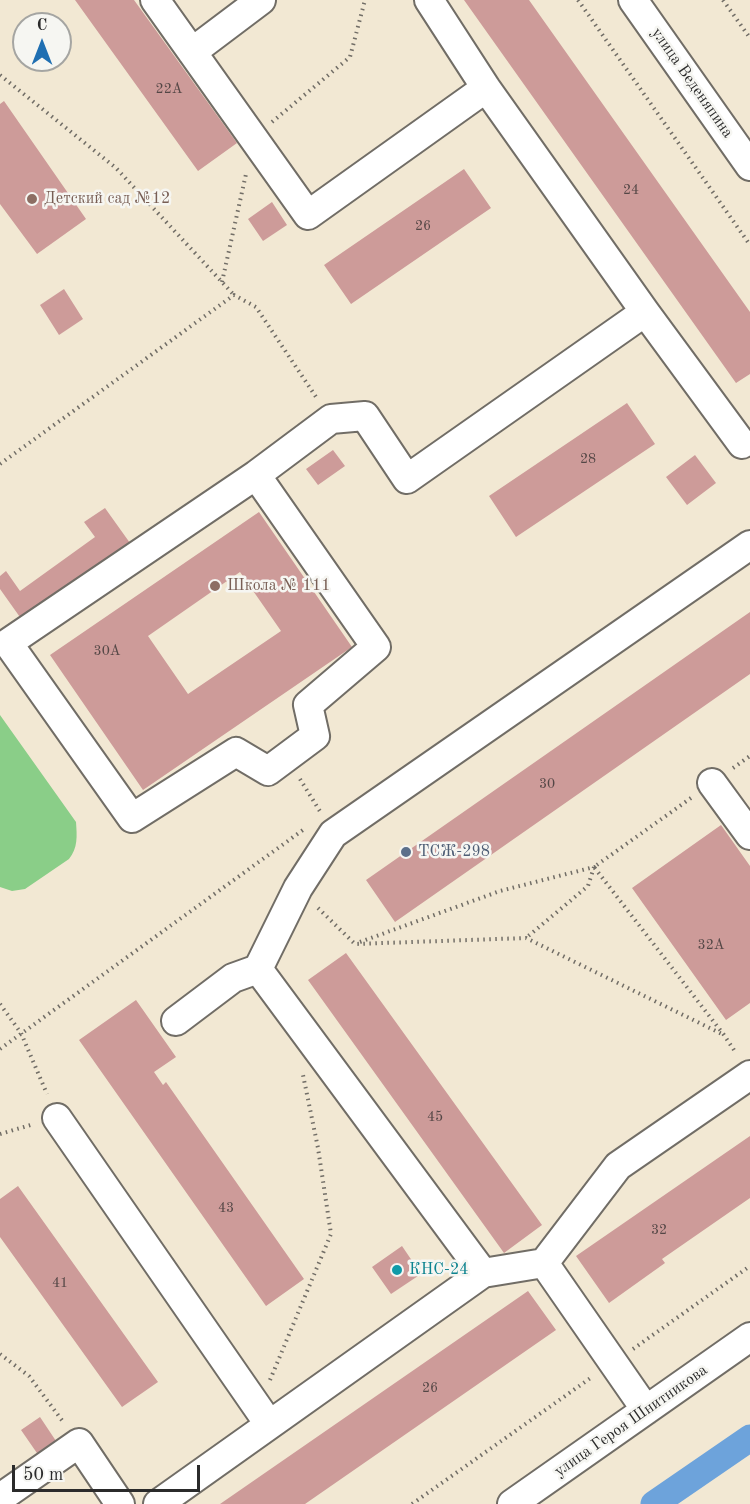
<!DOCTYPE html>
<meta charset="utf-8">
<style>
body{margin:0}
#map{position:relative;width:750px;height:1504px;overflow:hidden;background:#f2e8d3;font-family:"Old Standard TT",serif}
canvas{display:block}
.north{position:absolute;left:12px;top:12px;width:60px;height:60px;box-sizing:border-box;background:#f6f6f2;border:2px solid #a5a5a2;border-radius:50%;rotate:0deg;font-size:16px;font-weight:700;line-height:24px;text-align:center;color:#2b2b2b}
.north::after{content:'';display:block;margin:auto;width:21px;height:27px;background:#1f6fb2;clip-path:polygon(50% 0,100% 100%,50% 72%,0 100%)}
.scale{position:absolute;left:12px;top:1465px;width:188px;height:27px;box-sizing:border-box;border:3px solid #2b2b2b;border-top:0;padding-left:8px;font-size:18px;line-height:21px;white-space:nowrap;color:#2b2b2b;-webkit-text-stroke:4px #f6f6f2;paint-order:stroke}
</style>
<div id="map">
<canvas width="750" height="1504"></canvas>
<div class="north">С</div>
<div class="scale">50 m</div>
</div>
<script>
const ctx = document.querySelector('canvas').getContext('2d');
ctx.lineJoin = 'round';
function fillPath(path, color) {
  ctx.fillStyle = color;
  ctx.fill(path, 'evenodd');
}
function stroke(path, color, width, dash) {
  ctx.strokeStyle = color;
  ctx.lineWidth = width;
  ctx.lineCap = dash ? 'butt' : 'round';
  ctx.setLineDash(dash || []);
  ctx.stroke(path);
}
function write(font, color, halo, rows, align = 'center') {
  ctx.font = font + ' "Old Standard TT",serif';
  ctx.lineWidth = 5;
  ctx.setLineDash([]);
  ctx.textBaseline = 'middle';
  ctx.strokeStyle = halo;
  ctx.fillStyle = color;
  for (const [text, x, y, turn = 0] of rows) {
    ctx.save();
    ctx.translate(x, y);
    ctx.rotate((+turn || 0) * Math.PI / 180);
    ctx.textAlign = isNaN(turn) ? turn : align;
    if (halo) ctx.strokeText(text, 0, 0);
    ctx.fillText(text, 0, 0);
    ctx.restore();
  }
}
fillPath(new Path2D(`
 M0,715L76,822C77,836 78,848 69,859L25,889L12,891L0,887Z`), '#8ace88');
stroke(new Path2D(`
 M654,1504L750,1438`), '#6da3db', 27);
fillPath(new Path2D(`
 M75,0H134L237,143L198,171Z
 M464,0H529L750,312V374L736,383Z
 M4,101L86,219L37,254L0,204V104Z
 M464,169L491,208L351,304L324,265Z
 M272,202L287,225L263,241L248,219Z
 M64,289L83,319L59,335L40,305Z
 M627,403L655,444L516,537L489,496Z
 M333,450L345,466L318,485L306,469Z
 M695,455L716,483L687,505L666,477Z
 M105,508L130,543L22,620L0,589V576L6,571L20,591L95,537L84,522Z
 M259,512L352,647L143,790L50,655ZM240,572L281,631L188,694L148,636Z
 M750,612V674L395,922L366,880Z
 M721,825L750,866V1003L726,1020L632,888Z
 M346,953L542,1225L504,1253L308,980Z
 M136,1000L176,1057L154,1072L163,1085L166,1082L304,1279L266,1306L79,1040Z
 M750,1136V1198L662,1259L665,1263L609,1303L576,1256Z
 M18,1186L158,1382L122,1407L0,1237V1199Z
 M402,1246L421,1274L391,1294L372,1267Z
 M528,1291L556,1330L305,1504H220Z
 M40,1417L58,1444L39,1456L21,1430Z`), '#cd9b99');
const minor = new Path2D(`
 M155,0L308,215L486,88
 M429,0L486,88L645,312L742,444
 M633,0L750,166
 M192,52L261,0
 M256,475L376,647L308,705L315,736L268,771L236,752L132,818L8,643L256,475L331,419L365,416L407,479L645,312
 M712,783L750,835
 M258,969L483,1273L544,1263
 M176,1021L233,978L258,969L298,888L333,834L750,545
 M57,1118L269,1424
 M646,1410L544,1263L618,1166L750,1075
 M0,1498L79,1443L120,1504
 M158,1504L483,1273
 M512,1504L750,1337`);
stroke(minor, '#716d66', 32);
stroke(new Path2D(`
 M578,0L750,245
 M723,0L750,38
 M0,75L116,168L234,295
 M272,122L350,57L365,0
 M222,282L246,174
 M0,464L234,295L256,307L316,397
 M733,768L750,756
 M300,779L321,813
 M691,798L594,867L724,1035L736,1053
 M318,908L355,944L526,938L724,1035
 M360,942L500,891L594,867L588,886L526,938
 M0,1004L21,1033L47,1094
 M0,1049L303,830
 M0,1134L34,1124
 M633,1349L750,1266
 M0,1354L29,1376L64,1423
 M270,1380L331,1234L318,1148L303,1075
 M412,1504L592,1377`), '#716d66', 4, [1.5, 4.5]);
stroke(minor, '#fff', 28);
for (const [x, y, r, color] of [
 [32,199,6,"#8d6e63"],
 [215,586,6,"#8d6e63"],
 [406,852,6,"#5c6f8a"],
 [397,1270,6,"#0f9aa8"]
]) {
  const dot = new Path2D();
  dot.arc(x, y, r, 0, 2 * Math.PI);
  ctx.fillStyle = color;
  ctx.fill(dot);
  stroke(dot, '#f6f6f2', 2);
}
write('14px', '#544746', null, [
 ["22А",169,89],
 ["24",631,190],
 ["26",423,226],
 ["28",588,459],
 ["30А",107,651],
 ["30",547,784],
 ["32А",711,945],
 ["45",435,1117],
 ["43",226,1208],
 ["32",659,1230],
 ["41",60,1283],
 ["26",430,1388]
]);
write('16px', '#2b2b2b', '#f6f6f2', [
 ["улица Веденяпина",692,83,55],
 ["улица Героя Шнитникова",631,1421,-35]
]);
write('16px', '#785e54', '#f6f6f2', [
 ["Детский сад №12",44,199],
 ["Школа № 111",227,586]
], 'left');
write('16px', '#4e5e75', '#f6f6f2', [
 ["ТСЖ-298",418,852]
], 'left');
write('16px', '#0d838f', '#f6f6f2', [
 ["КНС-24",409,1270]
], 'left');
</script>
